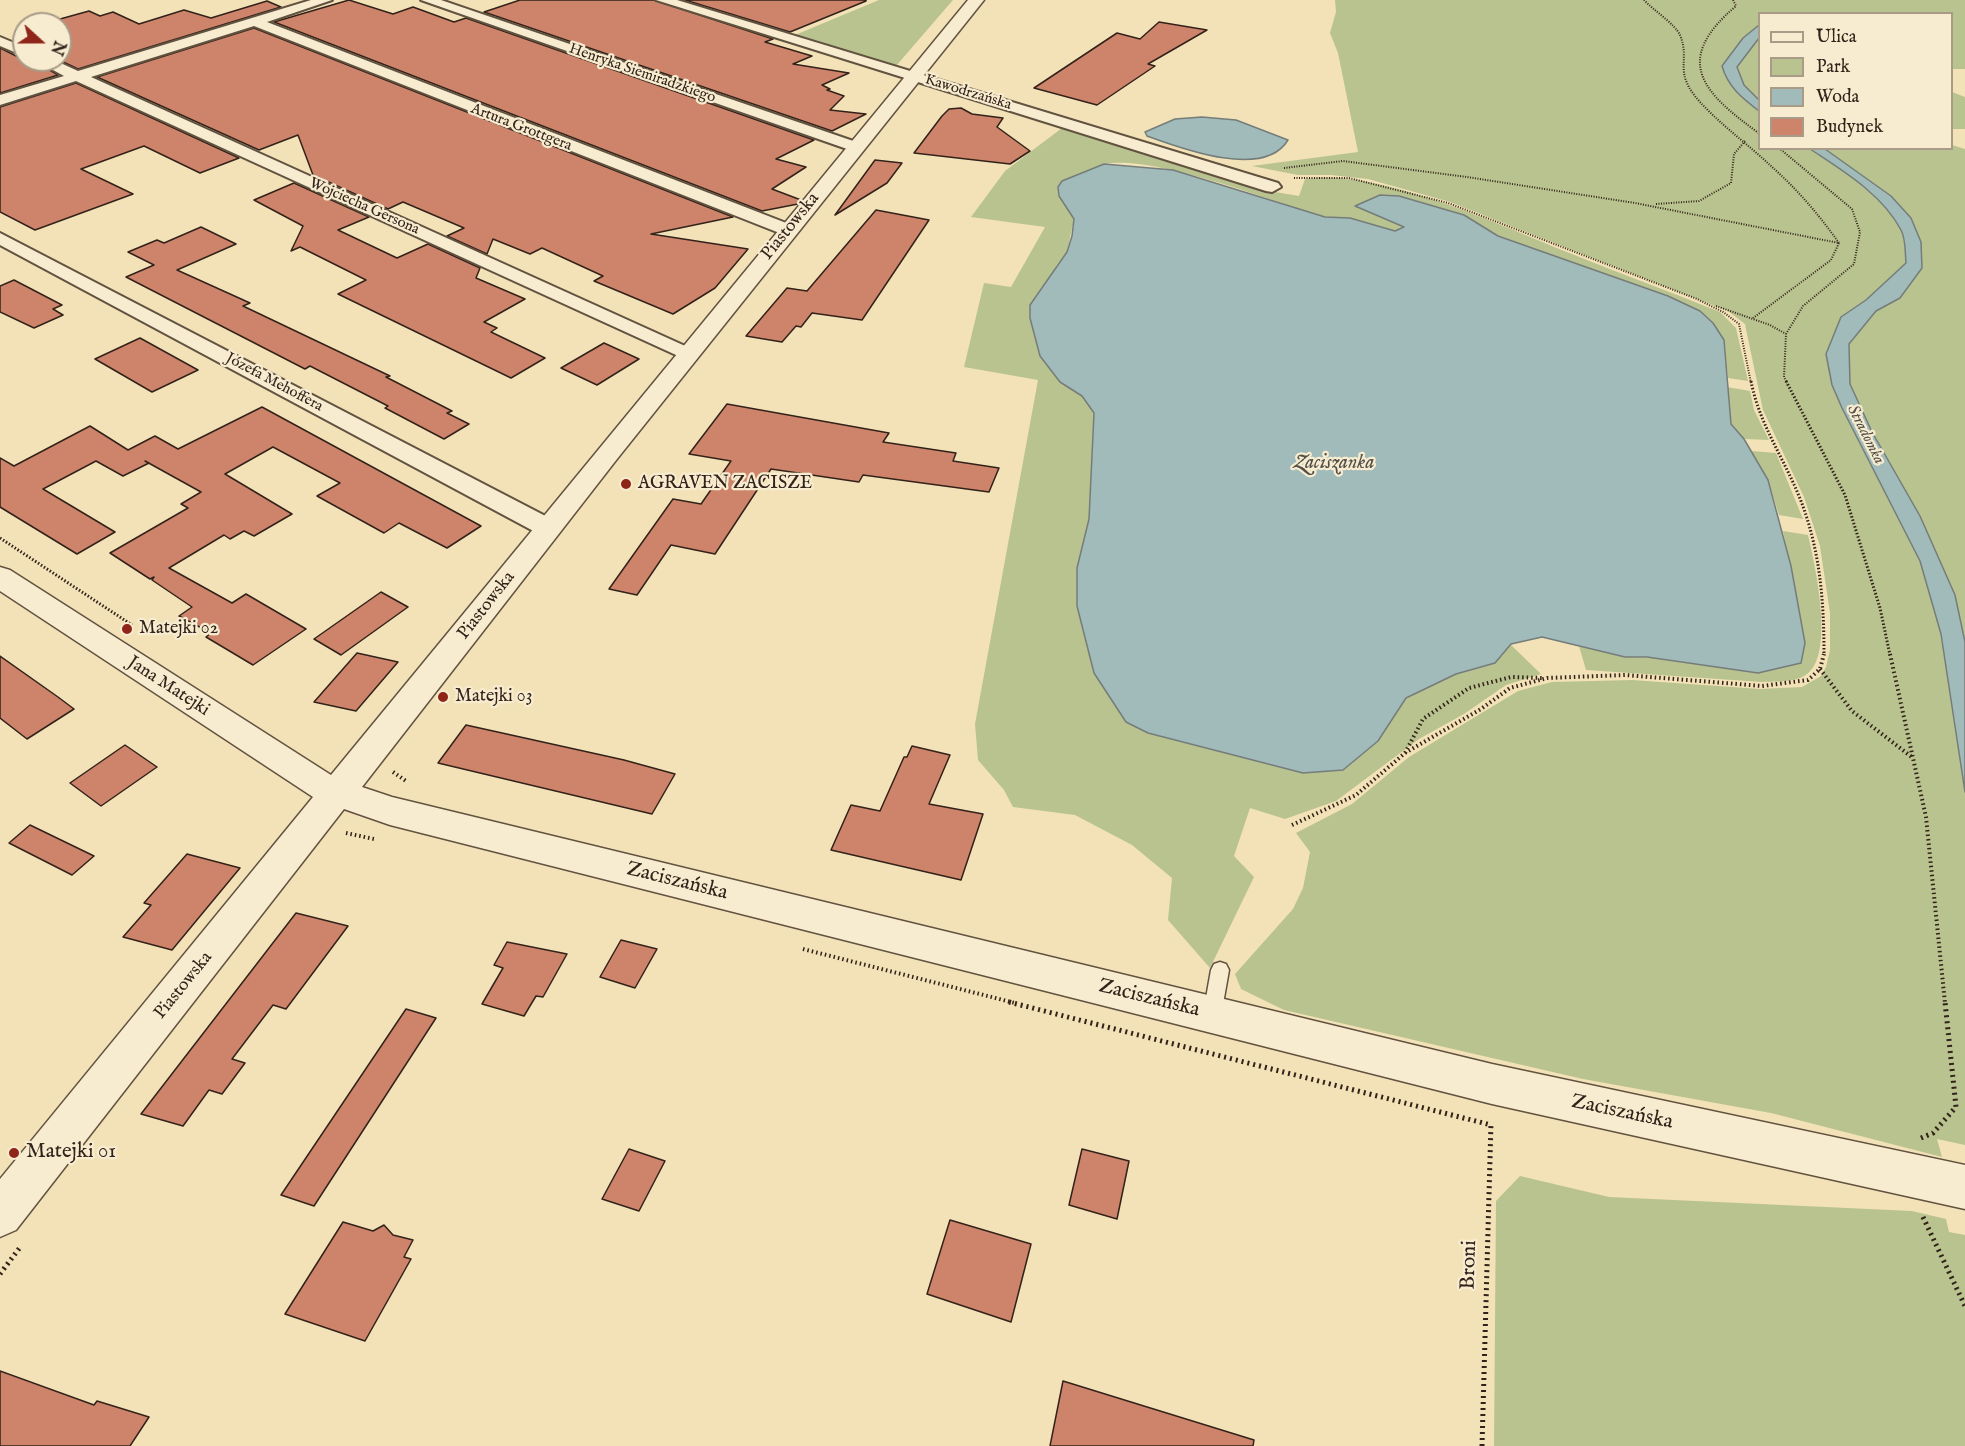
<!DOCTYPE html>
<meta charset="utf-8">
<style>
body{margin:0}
#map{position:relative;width:1965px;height:1446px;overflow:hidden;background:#f3e2b7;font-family:"IM FELL English",serif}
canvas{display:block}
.legend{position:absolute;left:1758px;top:12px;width:195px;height:138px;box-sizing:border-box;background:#f7ecd0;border:2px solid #a89b87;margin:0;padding:8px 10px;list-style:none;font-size:18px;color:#322219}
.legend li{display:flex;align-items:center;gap:12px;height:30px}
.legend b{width:30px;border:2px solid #a89b87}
.north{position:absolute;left:12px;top:12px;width:60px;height:60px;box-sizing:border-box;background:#f7ecd0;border:2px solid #a89b87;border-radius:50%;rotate:111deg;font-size:16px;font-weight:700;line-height:24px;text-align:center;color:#322219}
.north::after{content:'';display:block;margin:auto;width:21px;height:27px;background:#8f2418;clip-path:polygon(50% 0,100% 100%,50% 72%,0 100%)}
</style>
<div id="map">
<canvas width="1965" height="1446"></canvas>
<ul class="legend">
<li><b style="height:8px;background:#f7ecd0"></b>Ulica</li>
<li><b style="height:16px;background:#b9c38f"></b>Park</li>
<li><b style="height:16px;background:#a1baba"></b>Woda</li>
<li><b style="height:16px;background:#cd846b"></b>Budynek</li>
</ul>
<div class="north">N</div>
</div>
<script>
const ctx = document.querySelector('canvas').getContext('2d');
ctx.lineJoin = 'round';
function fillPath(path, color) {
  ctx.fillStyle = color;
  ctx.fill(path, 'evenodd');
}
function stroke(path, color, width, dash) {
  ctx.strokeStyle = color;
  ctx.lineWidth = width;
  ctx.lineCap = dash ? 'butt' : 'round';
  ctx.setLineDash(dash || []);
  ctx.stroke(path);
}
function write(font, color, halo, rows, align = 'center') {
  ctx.font = font + ' "IM FELL English",serif';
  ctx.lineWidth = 4.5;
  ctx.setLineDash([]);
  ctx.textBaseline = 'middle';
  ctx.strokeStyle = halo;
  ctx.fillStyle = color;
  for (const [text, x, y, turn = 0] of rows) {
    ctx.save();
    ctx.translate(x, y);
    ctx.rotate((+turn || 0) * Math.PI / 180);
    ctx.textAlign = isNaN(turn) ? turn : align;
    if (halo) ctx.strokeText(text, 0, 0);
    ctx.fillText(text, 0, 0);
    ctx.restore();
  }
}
fillPath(new Path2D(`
 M879,0H953L896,66L795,35Z
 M1335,0H1965V69H1952V14H1760V148H1952V145L1965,149V1145L1937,1139L1942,1157L1771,1113L1583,1079L1284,1010L1241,989L1235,974L1293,909L1303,888L1310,852L1296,833L1352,804L1409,757L1518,691L1552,682L1632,680L1760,689L1802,687L1821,676L1826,667L1830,650V613L1820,546L1804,497L1763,410L1747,334L1745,324L1728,311L1450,202L1368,179L1331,175H1298L1252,166L1358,152L1338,53L1330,33L1336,12Z
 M1952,92L1965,97V129H1952Z
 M1066,125L1269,191L1299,196L1305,179C1376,167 1500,225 1567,252C1618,273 1669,291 1720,312L1736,328L1748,381L1728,378L1724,340L1668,296L1538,252L1498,236L1464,215L1438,208L1371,213L1399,222L1404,227L1395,231L1350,218L1325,217C1275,202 1152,154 1105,164C1094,167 1070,188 1059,196L1074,219L1067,252L1056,266L1060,382L1082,396L1094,412L1089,519L1077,568L1126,722L1148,733L1302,773L1343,770L1378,741L1406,698L1456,674L1495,663L1510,644L1541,674L1506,685L1464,714L1419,739L1336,801L1285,819L1250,808L1234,856L1254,877L1210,968L1168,920L1172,878L1132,845L1075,815L1013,807L1004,790L978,760L975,724L1038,380L964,367L984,283L1011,287L1045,227L971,217L1005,171Z
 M1727,387L1750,391L1754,410L1769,440L1744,439L1731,424Z
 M1751,451L1776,453L1803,519L1779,515L1768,480Z
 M1783,531L1808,535C1815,564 1835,654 1807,674C1795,683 1776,681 1762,682L1586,670L1579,646L1625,657L1800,663L1805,643Z
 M1520,1176L1609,1197L1912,1211L1946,1219L1949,1232L1965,1235V1446H1494L1496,1201Z`), '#b9c38f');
const water = new Path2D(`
 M1759,25V38L1737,67L1744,85L1759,100V111C1742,98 1728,87 1722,66L1743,38Z
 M1202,117L1236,120L1288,140C1264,180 1180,148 1147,136L1145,132L1175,119Z
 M1810,149H1825L1891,196L1911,218L1921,242L1922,268L1900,298L1876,311L1849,344L1850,384L1872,432L1920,516L1955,595L1965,642V792L1941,634L1920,561L1842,408L1832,385L1826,354L1841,317L1866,300L1906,263C1905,253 1906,239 1901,230C1882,194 1843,171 1810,149Z
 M1104,164L1173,170L1325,217L1350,218L1395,231L1404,227L1355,206L1380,195L1399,196L1464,215L1498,236L1668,296L1700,311L1713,323L1724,340L1731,424L1744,439L1768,480L1791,566L1805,643L1801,663L1758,673L1647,657H1625L1542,637L1511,644L1495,663L1456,674L1406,698L1378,741L1343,770L1303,773L1148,733L1126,722L1094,673L1077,606V568L1089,519L1094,413L1082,396L1060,382L1040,356L1030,318V305L1067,252L1072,236L1074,219L1059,196L1058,187L1062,181Z`);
fillPath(water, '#a1baba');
stroke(water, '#757d7a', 1.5);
const building = new Path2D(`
 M349,0L393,14L413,7L454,22L466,18L814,140L776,159L806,167L772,189L801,200L798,204L762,211L274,22Z
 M520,0H654L773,39L765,42L812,56L793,64L849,73L822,85L830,89L827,90L844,96L830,110L866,114L832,131L484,12Z
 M685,0H866V1L790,32Z
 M267,1L281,7L78,69L59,60L60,24H42L89,11L100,16L113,12L139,24L184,10L211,18Z
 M1159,22L1207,30L1148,64L1155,66L1097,105L1034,88L1117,33L1140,39Z
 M254,28L733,217L651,234L748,249L715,288L673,314L594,281L603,276L542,248L530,254L493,239L487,254L447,236L464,228L403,202L388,209L313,175L298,135L259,150L97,77Z
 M0,48L24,60H33L58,75L0,93Z
 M76,83L239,158L200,173L144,146L81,169L133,194L35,230L0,212V107Z
 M961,108L972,114L1003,118L997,127L1030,151L1010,164L914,153L942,116L949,109Z
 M875,160L902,163L887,183L835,215Z
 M294,183L369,217L338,230L397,258L428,244L480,268L476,278L525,299L484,322L497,328L491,332L545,358L511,378L338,294L366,280L300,247L291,251L303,226L254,200Z
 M876,210L929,220L862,320L812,313L801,327L796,326L782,342L746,336L787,288L807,291Z
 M201,227L236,244L177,270L250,303L243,306L390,376L386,377L452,411L447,413L469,424L444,439L385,408L388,406L310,366L305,369L126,277L154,265L128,252L157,240L164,243Z
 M14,280L62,305L53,309L63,315L34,328L0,312V286Z
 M140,338L198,370L152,392L95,359Z
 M604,343L639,359L597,385L561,368Z
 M727,404L889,433L883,442L956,453L953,461L999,468L989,492L863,475L859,482L771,469L715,554L671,545L637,595L609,589L673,499L701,504L731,461L689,454Z
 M262,407L481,526L447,548L399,523L384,533L317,496L340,483L273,447L225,474L292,514L254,536L244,531L230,539L224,535L169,568L232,603L246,594L306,629L253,665L206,637L211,633L179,616L192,607L152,580L154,577L150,579L110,553L188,508L181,504L201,492L145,461L149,463L123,476L96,461L43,489L115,532L77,554L0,507V458L14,466L90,426L128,450L155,436L178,449Z
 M381,592L408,607L341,655L314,639Z
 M357,653L398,662L356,711L314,702Z
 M0,656L58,697L74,709L27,739L0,718Z
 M466,725L624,760L675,774L652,814L438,763Z
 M125,745L157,767L101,806L70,783Z
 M912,746L950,755L929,804L983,814L961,880L831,850L851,805L880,811L904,757H907Z
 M30,825L94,856L72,875L9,843Z
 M187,854L240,868L172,950L123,937L151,905L144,903Z
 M296,913L348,926L286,1009L273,1005L232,1059L245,1063L222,1094L209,1090L183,1126L141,1114Z
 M621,940L657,949L635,988L600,977Z
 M507,942L567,954L543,997L536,996L524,1016L482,1004L503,968L494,965Z
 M406,1009L436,1018L314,1206L281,1195Z
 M629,1149L665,1161L639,1211L602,1199Z
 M1082,1149L1129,1161L1117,1219L1069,1205Z
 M950,1220L1031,1244L1011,1322L927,1294Z
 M343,1222L373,1231L384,1225L393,1235L413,1240L404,1257L411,1259L365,1341L285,1314Z
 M0,1371L94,1405L97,1401L149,1417L130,1446H0Z
 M1063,1381L1254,1440L1253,1446H1050Z`);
fillPath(building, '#cd846b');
stroke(building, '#322219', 1.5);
const service = new Path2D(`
 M1220,962L1226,964L1229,970L1221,1015L1218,1021L1212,1023L1206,1021L1203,1015L1211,970L1214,964Z`);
const minor = new Path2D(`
 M311,0H332L267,22L794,226L797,230L788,235L782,234L254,26L91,77L694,350L697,354L694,358L687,360L76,81L0,105V95L64,76L35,60H54L78,71Z
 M421,0H441L862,144L864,147L862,150H850Z
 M656,0H677L1278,183L1281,187L1272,192L1266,191Z
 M0,37L24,47V56L0,46Z
 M0,233L557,522L560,528L557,534L548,536L539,534L0,245Z`);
const tertiary = new Path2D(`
 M968,0H984L617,459L362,787L392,797L1492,1064L1965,1165V1209L1492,1104L390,825L344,809L16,1230L0,1237V1179L313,797L0,591V567L10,570L331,775Z`);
stroke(service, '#625240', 3);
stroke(minor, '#625240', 4);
stroke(tertiary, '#625240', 3);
stroke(new Path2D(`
 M1644,0C1653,10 1675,24 1680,35C1691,62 1672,71 1700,102C1722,126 1749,145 1772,167C1797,189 1820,216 1839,243
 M1733,0L1736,6C1671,61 1703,93 1760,134
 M1779,148L1852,209L1860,232L1854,264L1803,306L1786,334
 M1284,168L1343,161L1467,177L1635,203L1839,243L1831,260L1753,318
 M1294,178H1349L1448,203L1697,299L1723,312L1739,324L1751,383
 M1656,204L1699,201L1731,183L1734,154L1745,141
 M1716,306L1770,325L1786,334L1784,377L1787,383`), '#322219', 2, [1, 1.5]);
stroke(new Path2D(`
 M1751,381C1759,423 1783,457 1799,496C1820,548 1824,600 1824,655
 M1786,381L1845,495L1880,608L1890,655
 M0,538L132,625`), '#322219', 3, [1.5, 2]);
stroke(new Path2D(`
 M1890,654L1926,817L1945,1003
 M1820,669L1852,711L1913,758
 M1405,753L1423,719L1469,688L1511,677L1543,678
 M393,772L406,781
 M1292,825L1356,795L1405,753L1481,709L1510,688L1547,678L1625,675L1762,686L1808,680L1820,669L1824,654
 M346,833L374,839
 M803,949L1015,1003`), '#322219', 4, [1.5, 3]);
stroke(new Path2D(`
 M1009,1002L1491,1125
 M1921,1138L1933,1133L1956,1107L1945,1002
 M1923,1217L1965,1306
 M0,1274L21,1246
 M1482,1446L1491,1123`), '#322219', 5, [2, 4]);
fillPath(service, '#f7ecd0');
fillPath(minor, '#f7ecd0');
fillPath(tertiary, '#f7ecd0');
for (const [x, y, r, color] of [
 [626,484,6,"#8f2418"],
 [127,629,6,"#8f2418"],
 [443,697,6,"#8f2418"],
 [14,1153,6,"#8f2418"]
]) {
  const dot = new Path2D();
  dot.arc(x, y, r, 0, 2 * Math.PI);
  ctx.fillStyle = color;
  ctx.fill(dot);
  stroke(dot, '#f7ecd0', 2);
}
write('15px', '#322219', '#f7ecd0', [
 ["Henryka Siemiradzkiego",642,74,19],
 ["Kawodrzańska",968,93,17],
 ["Artura Grottgera",521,128,21],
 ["Wojciecha Gersona",364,207,24],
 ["Józefa Mehoffera",274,383,28]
]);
write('italic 16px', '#535049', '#f7ecd0', [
 ["Stradomka",1865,435,63]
]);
write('18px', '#322219', '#f7ecd0', [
 ["Piastowska",791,227,-51],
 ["Piastowska",487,606,-52],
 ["Jana Matejki",168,687,33],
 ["Piastowska",184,986,-51]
]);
write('18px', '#322219', '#f7ecd0', [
 ["AGRAVEN ZACISZE",638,484],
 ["Matejki 02",139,629],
 ["Matejki 03",455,697]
], 'left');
write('italic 20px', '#535049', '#f7ecd0', [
 ["Zaciszanka",1334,464]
]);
write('21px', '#322219', '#f7ecd0', [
 ["Zaciszańska",677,882,14],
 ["Zaciszańska",1149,999,14],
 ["Zaciszańska",1622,1113,12],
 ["Broni",1470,1265,-88]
]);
write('21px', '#322219', '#f7ecd0', [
 ["Matejki 01",26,1153]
], 'left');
</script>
